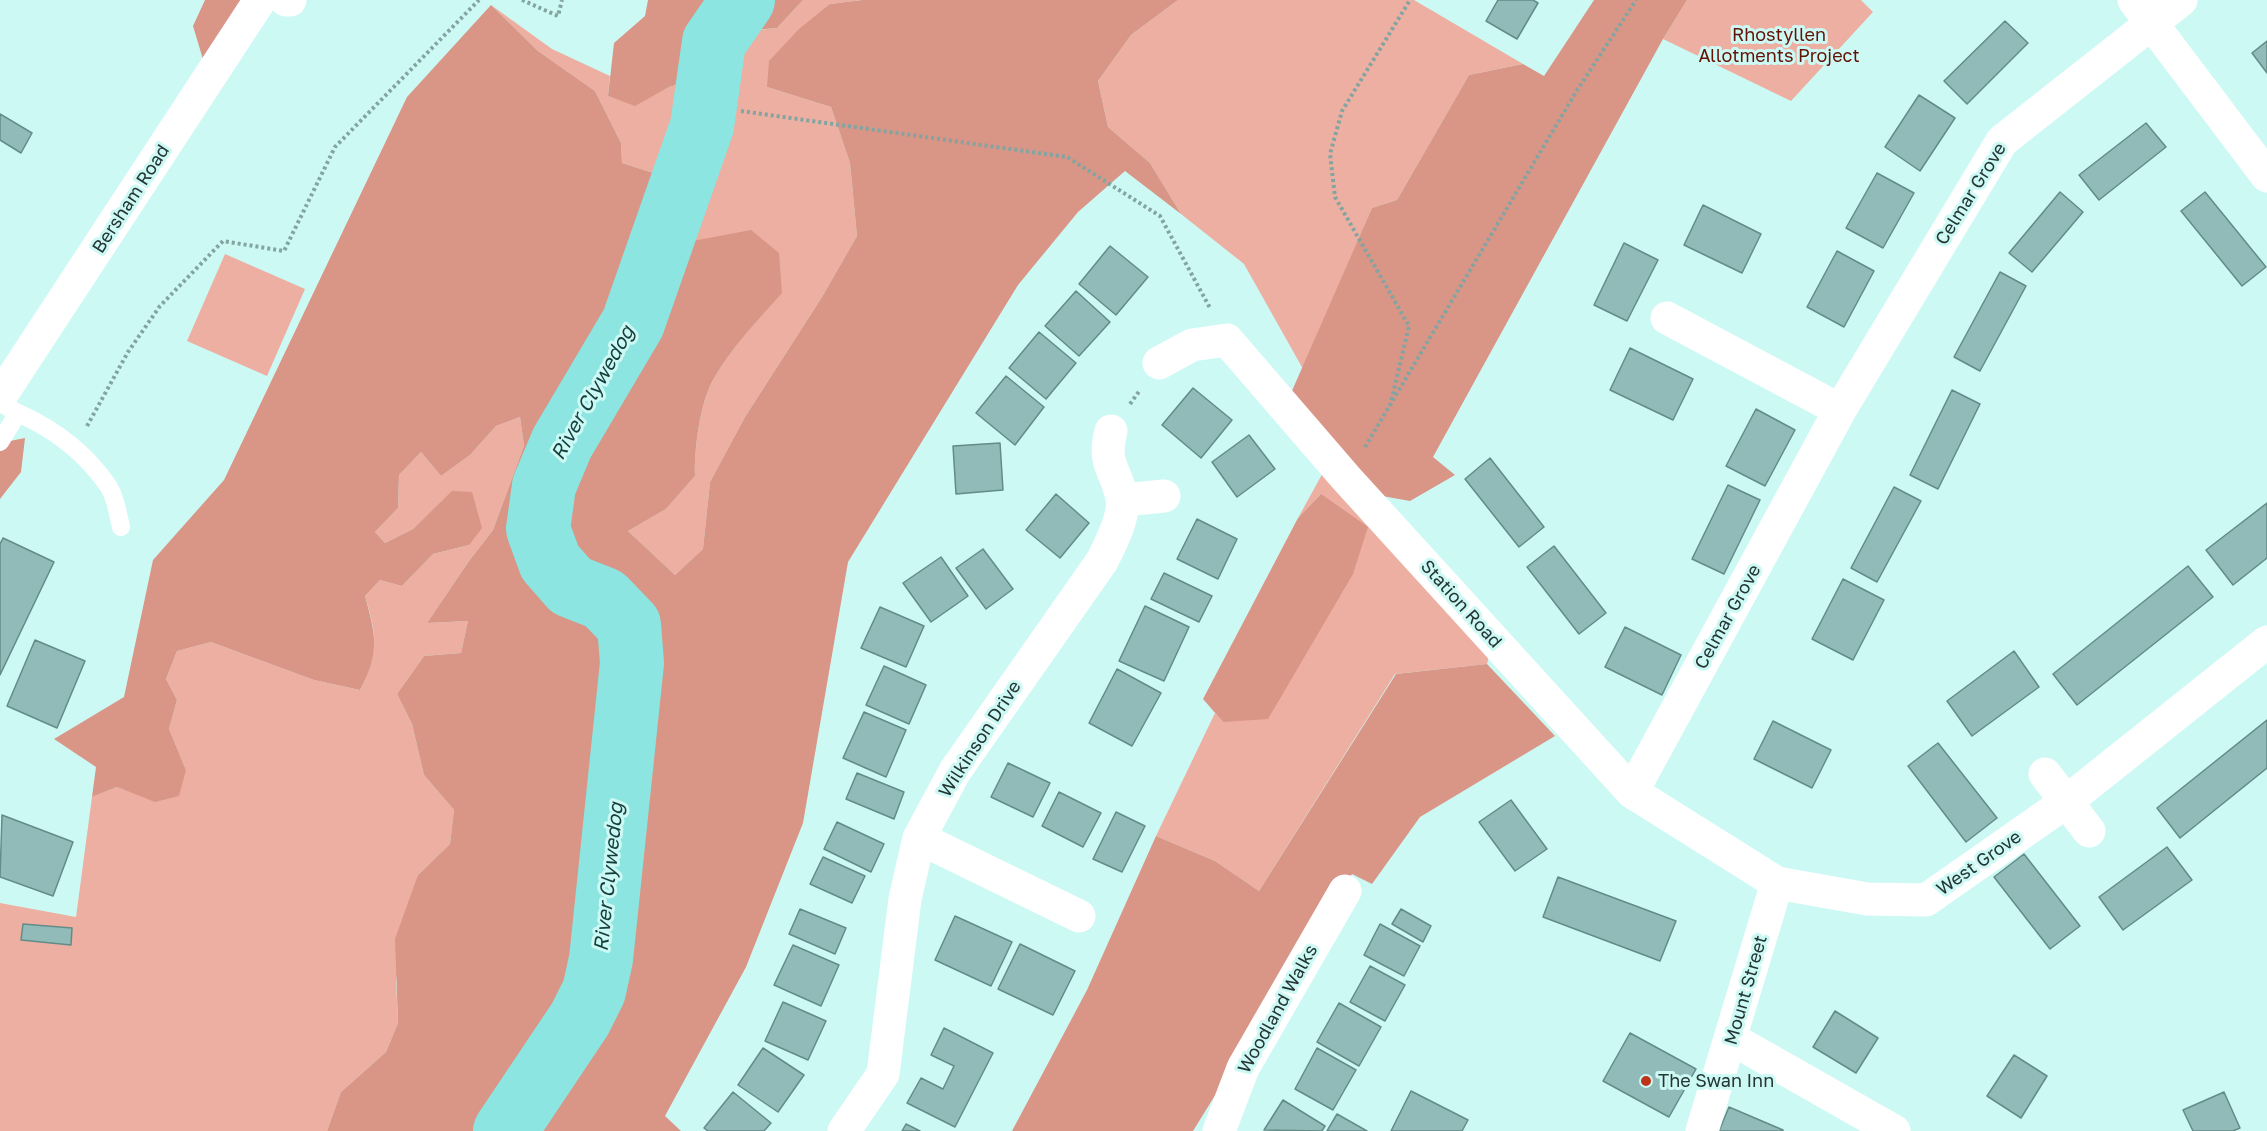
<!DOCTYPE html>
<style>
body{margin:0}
canvas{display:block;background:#cdf9f5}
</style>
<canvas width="2267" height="1131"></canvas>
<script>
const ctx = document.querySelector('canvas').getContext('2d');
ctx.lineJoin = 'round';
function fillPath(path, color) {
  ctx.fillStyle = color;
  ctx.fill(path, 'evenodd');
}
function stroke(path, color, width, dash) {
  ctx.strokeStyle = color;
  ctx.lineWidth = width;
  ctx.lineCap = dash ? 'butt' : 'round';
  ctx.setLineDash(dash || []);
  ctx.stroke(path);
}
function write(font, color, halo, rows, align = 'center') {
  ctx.font = font + ' "Golos Text",sans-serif';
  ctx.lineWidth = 6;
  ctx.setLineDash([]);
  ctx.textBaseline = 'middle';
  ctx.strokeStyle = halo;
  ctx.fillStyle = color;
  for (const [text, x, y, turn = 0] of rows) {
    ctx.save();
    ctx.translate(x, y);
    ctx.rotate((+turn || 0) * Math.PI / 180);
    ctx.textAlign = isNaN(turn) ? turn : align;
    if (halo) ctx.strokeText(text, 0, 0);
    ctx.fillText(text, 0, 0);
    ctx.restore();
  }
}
fillPath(new Path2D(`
 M803,0H862L830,4L767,87L831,107L850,163L857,236L822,297L745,417L710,482L703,549L675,575L628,531L666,509L695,476C694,450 700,403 713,380C731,348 758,320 782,292L688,244L671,246C684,207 694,158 724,129L715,107L717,58L729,33L777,28Z
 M1178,0H1414L1523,64L1469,75L1397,200L1372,208L1303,369L1244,264L1181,214L1150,163L1108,127L1098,81L1131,35Z
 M1687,0H1861L1873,12L1791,101L1663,39Z
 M491,5L552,49L610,76L608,96L635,105L669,87L694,80L681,147L663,176L622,163L621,143L595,91L538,51Z
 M225,254L305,289L267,376L187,341Z
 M520,417L524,446L493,530L469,561L427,623L468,621L461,653L424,656L397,694L412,724L424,775L454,810L450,844L418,875L396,980L398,1023L386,1052L341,1092L327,1131H0V903L76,917L92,797L117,787L155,801L186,770L169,729L177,700L166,679L177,651L211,642L314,680L360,690C379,654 377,635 365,596L380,580L402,586L433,554L469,545L453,491L413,529L385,543L375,532L398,508L399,475L421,452L441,476L470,455L496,426Z
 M1325,469L1490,653L1487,664L1395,674L1259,891L1215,861L1156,836L1215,713L1223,722L1321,494L1298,518Z`), '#edafa1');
fillPath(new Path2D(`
 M205,0H249L205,66L193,26Z
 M648,0H803L777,28L708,34L694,80L669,87L635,106L608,96L614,43L645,16Z
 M862,0H1178L1131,35L1098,81L1108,127L1150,163L1181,214L1125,171L1078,212L1018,285L848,562L803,823L746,967L665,1116L681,1131H327L341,1092L386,1052L398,1023L395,939L418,875L450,844L454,810L424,775L412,724L397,694L424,656L461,653L468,621L427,623L469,561L493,530L524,446L520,417L496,426L470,455L441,476L421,452L399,475L398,508L375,532L385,543L413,529L452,491L472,492L482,528L469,545L433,554L402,586L380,580L365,596C376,636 380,653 360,690L314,680L211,642L177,651L166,679L177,700L169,729L186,770L179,796L155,802L117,787L92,797L96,767L54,739L124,697L153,560L224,480L407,97L491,5L538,51L595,91L621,143L622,163L663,176L667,213L645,250L751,230L779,253L782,293C758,320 731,348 713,380C700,403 694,450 695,476L666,509L628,531L675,575L703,549L710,482L745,417L822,297L857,236L850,163L831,107L767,87L769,61L799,29L830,4Z
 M1594,0H1687L1663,39L1433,457L1455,475L1410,501L1371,494L1288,400L1372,208L1397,200L1469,75L1523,64L1544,76Z
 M25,438L21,472L0,499V443Z
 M1321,494L1368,527L1353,574L1268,719L1223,722L1203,699L1298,518Z
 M1487,664L1555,736L1420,817L1372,884L1352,874L1193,1131H1012L1087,990L1156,836L1215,861L1259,891L1396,674Z`), '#d99586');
stroke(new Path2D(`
 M505,1131L580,1019L594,991L601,959L632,663L629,625L604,599L571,586L550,562L538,529L544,486L562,443L633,323L702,126L714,42L743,0`), '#8ce5e0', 64);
const building = new Path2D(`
 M1498,0H1533L1538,3L1517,39L1486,21Z
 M2005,21L2028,43L1967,104L1944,81Z
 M2267,41V73L2252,53Z
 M1919,95L1955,118L1920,171L1885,147Z
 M0,114L32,133L21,153L0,140Z
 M2146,123L2166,147L2099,200L2079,175Z
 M1877,173L1914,193L1883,248L1846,228Z
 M2060,192L2083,212L2032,272L2009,253Z
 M2205,192L2266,267L2242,286L2181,211Z
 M1703,205L1761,234L1742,273L1684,245Z
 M1624,243L1658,260L1627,321L1594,305Z
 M1110,246L1148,277L1116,315L1079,284Z
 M1837,251L1874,271L1844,327L1807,307Z
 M2000,272L2026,286L1980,371L1954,357Z
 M1076,291L1110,322L1079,356L1045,326Z
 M1039,332L1076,363L1046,399L1009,368Z
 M1630,348L1693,379L1673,420L1610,390Z
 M1006,376L1044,407L1015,445L976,413Z
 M1193,388L1232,420L1201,458L1162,425Z
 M1952,390L1980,404L1938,489L1910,475Z
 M1756,409L1795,430L1765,486L1726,466Z
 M1249,435L1275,469L1237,497L1212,462Z
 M1000,443L1003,490L956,494L953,446Z
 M1490,458L1544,527L1519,547L1465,479Z
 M1728,485L1760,500L1724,574L1692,559Z
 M1894,487L1921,501L1877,582L1851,568Z
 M1056,494L1089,523L1060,558L1026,530Z
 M2267,503V558L2233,585L2206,550Z
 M1197,519L1237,539L1218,579L1177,559Z
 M3,538L54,562L0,675V544Z
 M1554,546L1606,613L1579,634L1527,567Z
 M983,549L1013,589L986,609L956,568Z
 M941,557L968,596L931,622L903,583Z
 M2188,566L2213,597L2077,705L2053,674Z
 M1164,573L1212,596L1199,622L1151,599Z
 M1843,579L1884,600L1853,660L1812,639Z
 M1145,606L1189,627L1164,681L1119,661Z
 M880,607L924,626L906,667L861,648Z
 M1625,627L1681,655L1662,695L1605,667Z
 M35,640L85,661L57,728L7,706Z
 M2014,651L2039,687L1972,736L1947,701Z
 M884,666L926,685L909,724L866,705Z
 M1117,669L1161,693L1132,746L1089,723Z
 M864,712L906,730L886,777L843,758Z
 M2267,720V768L2180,838L2157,808Z
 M1773,721L1831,750L1812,788L1754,759Z
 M1938,743L1997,818L1966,842L1908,766Z
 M1008,763L1050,783L1033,817L991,797Z
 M857,773L904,792L894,819L846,799Z
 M1059,792L1101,813L1083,847L1042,826Z
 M1511,800L1547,849L1515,871L1479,822Z
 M1116,812L1145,826L1122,872L1093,859Z
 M2,815L73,842L53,896L0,877Z
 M837,822L884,844L871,872L824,849Z
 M2167,847L2192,880L2123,930L2099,897Z
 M2024,854L2080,926L2050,949L1994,877Z
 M823,857L865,876L852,903L810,884Z
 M1558,877L1676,921L1660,961L1543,917Z
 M800,909L846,928L835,954L789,934Z
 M1401,909L1431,926L1423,942L1392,924Z
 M955,916L1012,942L991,986L935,960Z
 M23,924L72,928L71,945L21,940Z
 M1380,924L1420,946L1404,976L1364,955Z
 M1020,944L1075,971L1053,1015L998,989Z
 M793,945L839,965L821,1006L774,985Z
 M1370,966L1405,985L1385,1021L1350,1002Z
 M783,1002L826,1021L808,1060L765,1041Z
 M1339,1003L1381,1027L1359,1066L1317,1042Z
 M1835,1011L1878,1038L1856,1073L1813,1047Z
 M944,1028L993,1053L955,1127L907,1103L921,1078L943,1089L954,1066L931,1055Z
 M1630,1033L1696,1069L1669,1117L1603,1081Z
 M763,1048L804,1075L778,1112L738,1085Z
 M1317,1048L1356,1070L1333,1110L1295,1089Z
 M2014,1055L2047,1076L2021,1118L1987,1096Z
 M1411,1091L1468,1120L1462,1131H1391Z
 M733,1092L771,1123L764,1131H708L704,1128Z
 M2224,1092L2240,1128L2233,1131H2193L2183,1110Z
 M1283,1100L1325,1126L1322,1131L1264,1130Z
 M1729,1107L1783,1130V1131H1719Z
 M1337,1114L1367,1131H1327Z
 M906,1124L920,1131H902Z`);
fillPath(building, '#91bbb8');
stroke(building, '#638c89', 1.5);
stroke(new Path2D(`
 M522,0L558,16L562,0
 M741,111L1067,157L1160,216L1210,308
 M1130,404L1140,390
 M1390,406L1409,326L1335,197L1330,154L1342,111L1410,0
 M87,426L128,352L160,306L223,241L284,251L335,147L479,0
 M1365,447L1576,92L1636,0`), '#83a4a1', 4, [3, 3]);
stroke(new Path2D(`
 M18,413C54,429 86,453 109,487C116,498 118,515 121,527
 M0,442L18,413L9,408`), '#fff', 18);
stroke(new Path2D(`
 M286,0H290
 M2134,0L2267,176
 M1667,318L1840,410
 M1159,363L1192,345L1227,340L1346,478L1632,792L1777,883L1867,899L1926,900L2066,802L2267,642
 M1123,500L1164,496
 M2045,774L2089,831
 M1632,792L1840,410L2002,141L2181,0
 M919,838L1079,916
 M1732,1039L1894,1131
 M844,1131L883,1074L905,899L919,838L955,771L1102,561C1110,545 1125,517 1122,499C1117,469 1102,467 1111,431
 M1219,1131L1243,1068L1345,891
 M1702,1131L1777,883`), '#fff', 33);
stroke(new Path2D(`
 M0,397L260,0`), '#fff', 33);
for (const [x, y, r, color] of [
 [1646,1081,6,"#be3319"]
]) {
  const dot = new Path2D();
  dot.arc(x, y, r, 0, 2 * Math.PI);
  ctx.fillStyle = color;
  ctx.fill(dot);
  stroke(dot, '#cdf9f5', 2);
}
write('18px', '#631203', '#cdf9f5', [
 ["Rhostyllen",1779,35],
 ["Allotments Project",1779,56]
]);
write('18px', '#243534', '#cdf9f5', [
 ["Celmar Grove",1971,194,-58],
 ["Bersham Road",131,199,-57],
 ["Station Road",1461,604,48],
 ["Celmar Grove",1728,617,-61],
 ["Wilkinson Drive",980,739,-57],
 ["West Grove",1979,863,-35],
 ["Mount Street",1746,990,-74],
 ["Woodland Walks",1278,1009,-61]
]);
write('18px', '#243534', '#cdf9f5', [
 ["The Swan Inn",1658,1081]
], 'left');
write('italic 20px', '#143f3c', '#cdf9f5', [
 ["River Clywedog",593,393,-61],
 ["River Clywedog",609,877,-84]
]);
</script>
